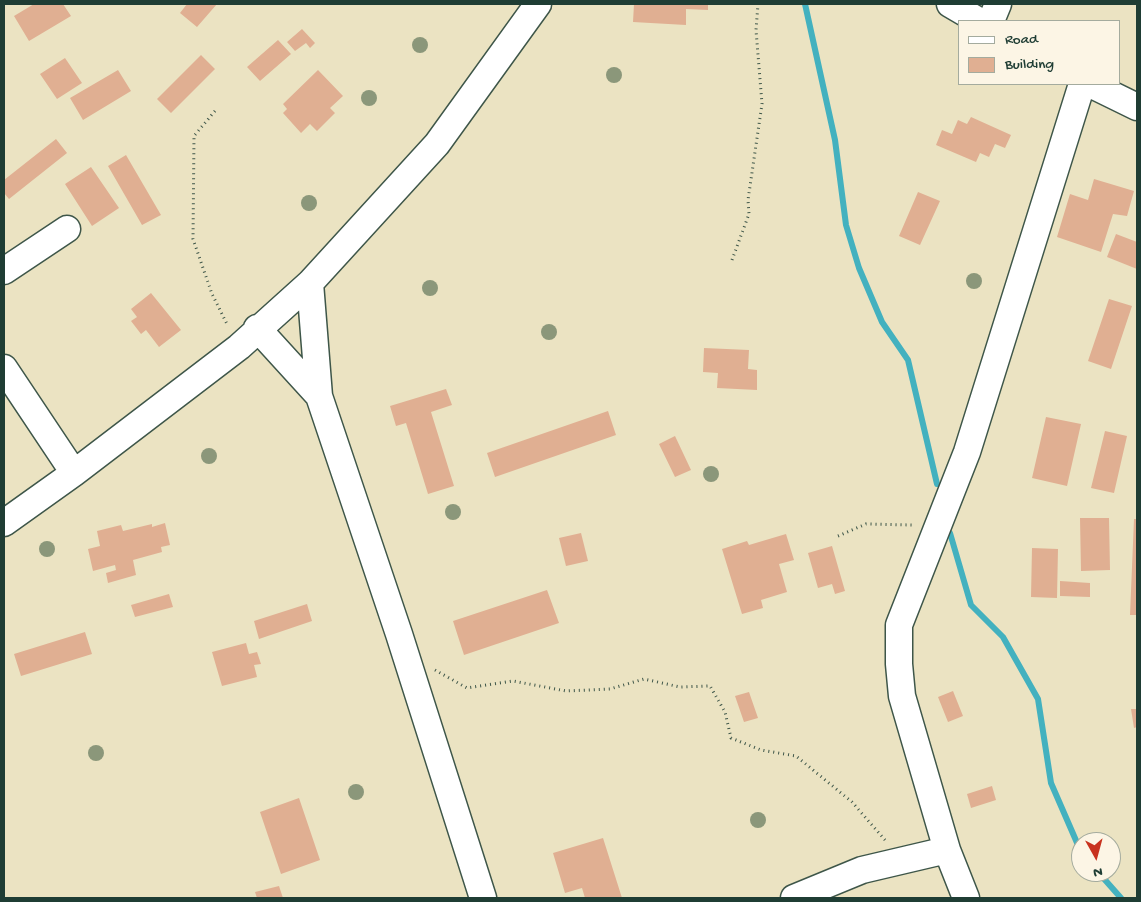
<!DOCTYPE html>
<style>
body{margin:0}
#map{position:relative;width:1141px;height:902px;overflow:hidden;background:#ebe3c2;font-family:"Gochi Hand",sans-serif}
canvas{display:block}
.frame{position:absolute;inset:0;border:5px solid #1f3d34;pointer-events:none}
.legend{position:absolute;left:958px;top:20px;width:162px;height:65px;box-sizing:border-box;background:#fcf5e5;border:1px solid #a4ab9e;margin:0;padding:6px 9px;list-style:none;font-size:15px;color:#1f3d34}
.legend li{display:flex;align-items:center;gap:10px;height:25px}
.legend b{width:25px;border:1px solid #a4ab9e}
.north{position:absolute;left:1071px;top:832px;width:50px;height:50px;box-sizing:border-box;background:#fcf5e5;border:1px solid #a4ab9e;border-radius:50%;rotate:173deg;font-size:14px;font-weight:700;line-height:20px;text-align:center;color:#1f3d34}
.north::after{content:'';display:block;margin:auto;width:18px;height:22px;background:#c8321e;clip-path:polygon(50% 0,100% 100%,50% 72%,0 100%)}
</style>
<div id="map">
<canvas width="1141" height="902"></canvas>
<div class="frame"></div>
<ul class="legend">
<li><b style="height:6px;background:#fff"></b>Road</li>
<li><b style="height:14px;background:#e0af92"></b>Building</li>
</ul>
<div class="north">N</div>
</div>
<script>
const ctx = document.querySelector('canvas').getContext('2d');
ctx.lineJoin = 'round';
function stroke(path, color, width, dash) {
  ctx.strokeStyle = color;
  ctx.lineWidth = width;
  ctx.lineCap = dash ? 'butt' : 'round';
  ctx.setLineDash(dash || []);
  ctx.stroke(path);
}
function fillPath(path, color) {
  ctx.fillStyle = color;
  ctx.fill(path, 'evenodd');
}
stroke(new Path2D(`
 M805,4L835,140L846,225L859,268L882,322L908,360L937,484
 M950,533L971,605L1003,637L1038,699L1051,783L1081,852
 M1098,872L1121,898`), '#43b1bf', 6);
fillPath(new Path2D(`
 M34,4H63L71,16L29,41L14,16Z
 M187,4H217L197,27L180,13Z
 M634,4H708V10L686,9V25L633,22Z
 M302,29L315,43L310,48L306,43L295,51L287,42Z
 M278,40L291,54L260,81L247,67Z
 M201,55L215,69L171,113L157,99Z
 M65,58L82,83L57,99L40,74Z
 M118,70L131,91L83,120L70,98Z
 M318,70L343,96L330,108L335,113L317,131L310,124L301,133L283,113L287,109L283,104Z
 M971,117L1011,135L1005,148L995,144L989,157L980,153L976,162L936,145L942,130L952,134L958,120L967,124Z
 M56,139L67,153L9,199L4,193V180Z
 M126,155L161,215L142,225L108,166Z
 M91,167L119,208L92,226L65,184Z
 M1094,179L1134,191L1127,216L1113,214L1101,252L1057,237L1070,194L1088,200Z
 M918,192L940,201L920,245L899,236Z
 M1116,234L1137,242V269L1107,257Z
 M151,293L181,330L159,347L146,330L141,334L131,321L137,317L131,309Z
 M1109,299L1132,306L1111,369L1088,361Z
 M704,348L749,350L748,369L757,370V390L717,388L718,373L703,372Z
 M446,389L452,405L431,412L454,486L428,494L406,423L396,426L390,406Z
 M608,411L616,435L495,477L487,453Z
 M1046,417L1081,424L1067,486L1032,478Z
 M1105,431L1127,436L1114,493L1091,488Z
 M675,436L691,470L675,477L659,444Z
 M1080,518H1109L1110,570L1081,571Z
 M1134,519H1137V615H1130Z
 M165,523L170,545L161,547L162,552L133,560L136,575L108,583L106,573L116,570L115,565L93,571L88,549L100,546L97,531L121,525L123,531L152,524V527Z
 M581,533L588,561L566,566L559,538Z
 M786,534L794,560L779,564L787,592L761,600L763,608L742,614L722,549L747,541L749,545Z
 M832,546L845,591L835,594L832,584L818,588L808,553Z
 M1032,548L1058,549L1057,598L1031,597Z
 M1060,581L1090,583V597L1060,596Z
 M547,590L559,623L464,655L453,621Z
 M169,594L173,607L135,617L131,605Z
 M307,604L312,621L259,639L254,621Z
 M85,632L92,654L21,676L14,654Z
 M246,643L249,654L257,652L261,664L254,665L257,677L222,686L212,652Z
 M953,691L963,716L948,722L938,697Z
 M749,692L758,718L744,722L735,696Z
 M1131,709H1137V727L1134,728Z
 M992,786L996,800L971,808L967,794Z
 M299,798L320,860L281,874L260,812Z
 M603,838L622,898H585L582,888L565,893L553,853Z
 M279,886L283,898H257L255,892Z`), '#e0af92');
const minor = new Path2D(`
 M950,4L979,21
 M991,21L998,4
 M1090,84L1137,107
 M4,271L67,229
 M310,283L319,396
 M257,328L319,396L399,634L483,898
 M4,368L74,473
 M4,523L74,473L239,347L310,283L437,144L538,4
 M794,898L862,870L947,850
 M966,898L947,850L902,696L899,664V625L967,452L1082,84`);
stroke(minor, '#3e5649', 29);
stroke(new Path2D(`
 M215,111L194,136L193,239L212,294L228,326
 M732,260L749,214L748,200L762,104L756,30L758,4
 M838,536L866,524L912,525
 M435,670L467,688L513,681L566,691L610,689L644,679L680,687L710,686L725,712L731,738L761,750L796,756L852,802L885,840`), '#3e5649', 3, [1, 4]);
stroke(minor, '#fff', 26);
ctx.fillStyle = '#8b977a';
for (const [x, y] of [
 [420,45],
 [614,75],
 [369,98],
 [309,203],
 [974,281],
 [430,288],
 [549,332],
 [209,456],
 [711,474],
 [453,512],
 [47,549],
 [96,753],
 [356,792],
 [758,820]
]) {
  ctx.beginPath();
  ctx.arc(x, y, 8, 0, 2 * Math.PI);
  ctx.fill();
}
</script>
